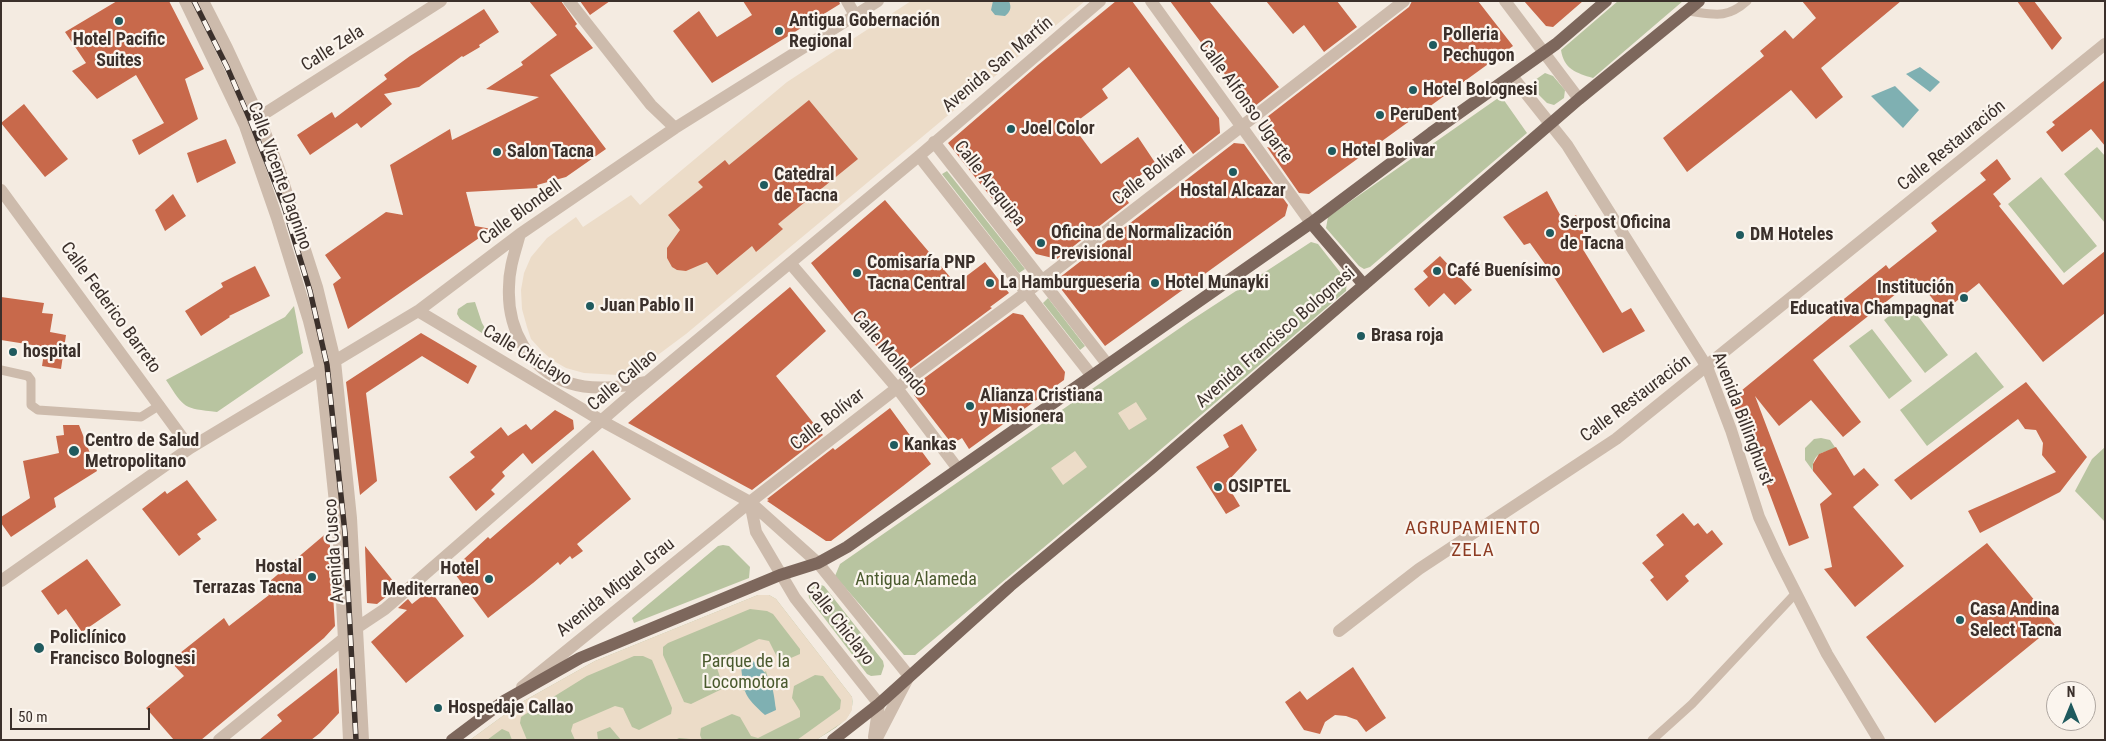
<!DOCTYPE html>
<meta charset="utf-8">
<style>
body{margin:0}
#map{position:relative;width:2106px;height:741px;overflow:hidden;background:#f4ebe1;font-family:"Roboto Condensed",sans-serif}
canvas{display:block}
.frame{position:absolute;inset:0;border:2px solid #3b302b;pointer-events:none}
.north{position:absolute;left:2046px;top:681px;width:50px;height:50px;box-sizing:border-box;background:#fbf5ee;border:1px solid #aea6a0;border-radius:50%;rotate:0deg;font-size:14px;font-weight:700;line-height:20px;text-align:center;color:#3b302b}
.north::after{content:'';display:block;margin:auto;width:18px;height:22px;background:#1f5a5e;clip-path:polygon(50% 0,100% 100%,50% 72%,0 100%)}
.scale{position:absolute;left:10px;top:708px;width:140px;height:22px;box-sizing:border-box;border:2px solid #3b302b;border-top:0;padding-left:6px;font-size:15px;line-height:18px;white-space:nowrap;color:#3b302b;-webkit-text-stroke:4px #fbf5ee;paint-order:stroke}
</style>
<div id="map">
<canvas width="2106" height="741"></canvas>
<div class="frame"></div>
<div class="north">N</div>
<div class="scale">50 m</div>
</div>
<script>
const ctx = document.querySelector('canvas').getContext('2d');
ctx.lineJoin = 'round';
function fillPath(path, color) {
  ctx.fillStyle = color;
  ctx.fill(path, 'evenodd');
}
function stroke(path, color, width, dash) {
  ctx.strokeStyle = color;
  ctx.lineWidth = width;
  ctx.lineCap = dash ? 'butt' : 'round';
  ctx.setLineDash(dash || []);
  ctx.stroke(path);
}
function write(font, color, halo, rows, align = 'center') {
  ctx.font = font + ' "Roboto Condensed",sans-serif';
  ctx.lineWidth = 4.5;
  ctx.setLineDash([]);
  ctx.textBaseline = 'middle';
  ctx.strokeStyle = halo;
  ctx.fillStyle = color;
  for (const [text, x, y, turn = 0] of rows) {
    ctx.save();
    ctx.translate(x, y);
    ctx.rotate((+turn || 0) * Math.PI / 180);
    ctx.textAlign = isNaN(turn) ? turn : align;
    if (halo) ctx.strokeText(text, 0, 0);
    ctx.fillText(text, 0, 0);
    ctx.restore();
  }
}
fillPath(new Path2D(`
 M1618,1H1683L1593,78C1576,73 1564,69 1561,50Z
 M1545,73L1553,76L1565,90L1564,98L1554,105L1547,103L1532,88L1535,80Z
 M1501,96L1527,133L1370,267L1364,269L1359,266L1326,228L1328,217Z
 M2097,147L2105,156V223L2064,174Z
 M947,171L1025,269L1019,273L942,174Z
 M2041,177L2097,246L2064,273L2008,204Z
 M1311,242L1318,244L1347,281L1346,291L1146,462L915,655H904L835,576L840,564L1190,321Z
 M1048,298L1085,346L1080,350L1043,303Z
 M475,302L482,323L489,335H485L460,319L457,314L458,309L467,303Z
 M1907,302L1948,355L1925,373L1884,320Z
 M294,306L303,353L217,412C183,408 185,409 166,380L285,317Z
 M1872,329L1912,381L1889,399L1849,346Z
 M1976,352L2004,387L1927,446L1900,410Z
 M1821,438L1830,440L1839,453C1825,448 1811,454 1813,471L1805,460V448L1814,439Z
 M2105,447V522L2075,491L2092,459Z
 M723,545L729,546L750,567L749,578L634,623L632,618L718,546Z
 M815,583L824,586L883,661L884,666L881,675L871,676L867,674L809,598L808,589Z
 M758,595H769L776,599L852,697C856,720 832,729 816,740H470L522,702L595,661Z`), '#b8c4a0');
fillPath(new Path2D(`
 M911,1H1085L686,334L639,369L618,375L584,373L566,368L552,360L541,350L531,339L527,327L522,309L521,290L524,273L531,257L547,238L576,217L583,227L631,195L640,205L787,82Z
 M1136,402L1147,419L1129,430L1118,413Z
 M1075,451L1087,467L1063,485L1051,468Z
 M758,595H769L776,599L852,697V710L846,720L816,740H797L840,709L841,700L823,676L815,675L794,686L792,698L800,711V717L758,738L751,736L740,717L732,714L701,728L700,735L702,740L679,738L675,740H621L610,727L597,732L598,740H575L571,731L573,724L615,706L623,708L632,727L639,730L671,714L672,708L652,660L643,656H634L587,676L521,717L520,723L527,740H512L509,732L502,729L487,740H470L522,702L595,661ZM750,609L767,611L773,614L800,649V654L784,661L778,659L769,641L759,639L717,660V668L723,686L722,689L691,704L684,702L663,655V647L668,643ZM766,671L776,710L743,690Z`), '#ecdcc8');
fillPath(new Path2D(`
 M993,1H1009C1012,8 1010,12 1005,16L995,15L991,10Z
 M1920,67L1940,82L1930,92L1906,74Z
 M1895,86L1919,110L1903,128L1871,96Z
 M753,661C772,677 773,686 776,710L765,715C744,696 744,694 741,666Z`), '#7fb0b2');
fillPath(new Path2D(`
 M117,1H169L204,69L185,79L198,119L139,155L132,140L164,123L136,75L97,99L72,71L86,63L65,32Z
 M529,1H561L577,24L575,26L593,48L550,75L606,149L566,177L537,185L538,188L466,192L475,226L492,229L348,329L333,284L341,278L325,255L386,212L403,215L390,165L450,129L452,140L539,97L486,89L523,65L521,62L557,35Z
 M580,1H610L590,15Z
 M743,1H839L840,4L712,83L673,31L699,11L717,37L752,15Z
 M1116,1H1132L1219,118L1220,133L1193,154L1129,67L1102,89L1108,98L1072,125L1101,164L1138,137L1156,164L1120,190L1129,203L1057,259L1036,254L948,143L1038,65Z
 M1170,1H1209L1279,87L1255,106L1247,104Z
 M1266,1H1337L1357,27L1324,52L1304,25L1293,34Z
 M1412,1H1478L1513,46L1309,194L1299,193L1267,147L1274,149L1258,124L1409,7Z
 M1524,1H1583L1553,27L1546,26Z
 M1802,1H1901L1821,68L1843,97L1816,119L1791,90L1687,172L1663,138L1764,56L1760,51L1785,30L1793,39L1816,18Z
 M2017,1H2034L2062,38L2052,50Z
 M484,9L499,32L479,45L480,47L463,57L462,56L419,87L384,94L392,104L361,128L357,123L310,155L297,135L332,112L335,118L387,79L384,75L410,56Z
 M2105,80V146L2091,129L2062,152L2046,132L2055,125L2052,122Z
 M809,100L858,159L778,224L783,229L769,241L756,252L752,246L717,275L707,262L686,271L677,270L672,267L667,258V248L680,230L668,215L703,187L698,182L725,160L729,165Z
 M24,104L68,159L45,177L1,123Z
 M226,139L236,163L197,183L187,153Z
 M1234,143L1244,144L1288,205L1285,216L1105,346L1055,281Z
 M1997,159L2011,179L1993,194L2001,204L1999,206L2063,285L2105,251V313L2043,362L1979,283L1943,312L1916,278L1813,360L1861,422L1843,437L1811,400L1779,426L1755,396L1809,538L1789,546L1743,422L1730,400L1837,312L1834,307L1886,265L1889,269L1937,231L1931,223L1986,180L1980,173Z
 M1547,191L1564,222L1576,215L1593,243L1584,251L1622,313L1631,308L1645,331L1603,353L1550,271L1530,243L1524,245L1503,217Z
 M173,194L186,216L165,231L155,210Z
 M885,200L956,284L985,262L1009,293L990,307L992,308L903,374L895,370L811,263Z
 M1440,256L1472,290L1455,305L1444,293L1429,307L1414,289L1428,277L1423,271Z
 M255,266L270,296L229,316L230,317L201,336L185,311L223,287L221,283Z
 M790,287L826,331L776,376L823,435L752,490L628,423Z
 M1,297L44,303L42,313L53,314L50,332L66,335L61,369L42,366L45,347L1,340Z
 M1013,313L1023,315L1065,372L1064,380L969,449L962,438L952,444L914,395L915,385Z
 M421,333L477,366L468,384L422,356L366,393L377,481L360,495L346,382Z
 M2026,382L2087,457L2060,492L1980,533L1968,511L2056,472L2042,455L2043,443L2036,430L2025,429L2018,419L1911,500L1894,480Z
 M890,408L931,464L903,486L831,541H826L767,501L769,500L767,499L833,448L835,450Z
 M555,410L573,420L574,429L532,464L523,453L502,472L505,476L491,490L495,494L476,511L449,477L475,457L470,452L501,427L508,436L526,424L531,430Z
 M1242,424L1257,450L1226,483L1240,506L1226,514L1196,467L1229,447L1223,435Z
 M63,425H79L97,471L54,498L56,507L11,537L1,523V517L30,498L23,461L59,453L56,436L64,435Z
 M1836,447L1854,476L1864,468L1879,485L1853,507L1904,566L1855,607L1824,569L1832,567L1820,504L1832,494L1813,471V464L1819,454Z
 M593,450L631,499L577,544L583,551L572,559L570,556L560,565L558,562L533,583L488,618L452,570L488,537L490,539Z
 M187,480L217,520L197,534L201,539L179,556L142,509L165,491L167,494Z
 M1683,513L1694,526L1698,523L1707,534L1712,530L1723,544L1685,576L1689,581L1667,601L1650,580L1654,577L1642,563L1664,545L1656,535Z
 M329,531L335,626L324,638L201,740H174L146,708L184,676L170,661L224,618L229,626L269,595L263,587Z
 M1987,543L2055,625L1935,723L1866,637Z
 M365,546L398,587L377,604L367,603Z
 M87,559L121,605L82,632L66,609L58,615L41,591Z
 M430,590L464,636L406,683L371,642L407,610L398,608L408,599L412,604Z
 M1353,667L1386,718L1366,732L1357,720L1346,716L1335,715L1325,722L1320,734L1304,730L1285,702L1300,691L1307,700Z
 M337,668L339,713L320,733L311,740H259L282,721L277,715Z`), '#c8694b');
stroke(new Path2D(`
 M1687,11C1713,14 1726,20 1747,1
 M1,370L28,376L31,380V405L38,410L141,417L160,405
 M1652,740L1692,704L1795,594`), '#cdbbac', 9);
stroke(new Path2D(`
 M185,1L245,126L277,218L309,321L321,369L339,541L349,740
 M203,1L227,48L259,117L279,169L317,287L335,361L351,518L363,740
 M569,1L651,105L675,128
 M847,1L855,15
 M1151,1L1311,223
 M1505,1L1579,99
 M253,121L441,1
 M934,142L1108,365
 M919,156L1092,376
 M1,190L190,448
 M520,234C515,252 509,268 509,287C507,328 528,369 569,383C594,391 621,387 645,382
 M790,263L897,388L958,469
 M418,311L602,421L750,502L818,563L909,676L876,740
 M750,502L756,532L795,598L879,704L874,737
 M1,581L190,448L418,311L520,234L675,128L878,1
 M1339,631L1419,569L1616,439L2105,44
 M522,687L750,502L897,388L1027,292L1404,1
 M219,740L358,627L385,609L625,400L919,156L1100,1`), '#cdbbac', 12);
stroke(new Path2D(`
 M1512,76L1567,145L1707,367L1731,430L1759,517L1777,556L1827,654L1879,740`), '#cdbbac', 12);
stroke(new Path2D(`
 M1311,223L1364,285
 M452,740L504,701L580,658L780,575L818,563L847,547L1311,223L1431,133L1556,44L1606,1
 M833,740L879,704L1010,586L1152,468L1579,99L1699,1`), '#7d675c', 12);
const rail = new Path2D(`
 M194,1L227,67L251,122L284,206L310,291L327,365L345,533L356,740`);
stroke(rail, '#3b302b', 5.5);
stroke(rail, '#fbf5ee', 4, [11]);
for (const [x, y, r, color] of [
 [119,21,5,"#1f5a5e"],
 [779,31,5,"#1f5a5e"],
 [1433,45,5,"#1f5a5e"],
 [1413,90,5,"#1f5a5e"],
 [1380,115,5,"#1f5a5e"],
 [1011,129,5,"#1f5a5e"],
 [1332,151,5,"#1f5a5e"],
 [497,152,5,"#1f5a5e"],
 [1233,172,5,"#1f5a5e"],
 [764,185,5,"#1f5a5e"],
 [1550,233,5,"#1f5a5e"],
 [1740,235,5,"#1f5a5e"],
 [1041,243,5,"#1f5a5e"],
 [1437,271,5,"#1f5a5e"],
 [857,273,5,"#1f5a5e"],
 [990,283,5,"#1f5a5e"],
 [1155,283,5,"#1f5a5e"],
 [1964,298,5,"#1f5a5e"],
 [590,306,5,"#1f5a5e"],
 [1361,336,5,"#1f5a5e"],
 [13,352,5,"#1f5a5e"],
 [970,406,5,"#1f5a5e"],
 [894,445,5,"#1f5a5e"],
 [74,451,6,"#1f5a5e"],
 [1218,487,5,"#1f5a5e"],
 [312,577,5,"#1f5a5e"],
 [489,579,5,"#1f5a5e"],
 [1960,620,5,"#1f5a5e"],
 [39,648,6,"#1f5a5e"],
 [438,708,5,"#1f5a5e"]
]) {
  const dot = new Path2D();
  dot.arc(x, y, r, 0, 2 * Math.PI);
  ctx.fillStyle = color;
  ctx.fill(dot);
  stroke(dot, '#fbf5ee', 2);
}
write('bold 18px', '#3b302b', '#fbf5ee', [
 ["Antigua Gobernación",789,21],
 ["Regional",789,42],
 ["Polleria",1443,35],
 ["Pechugon",1443,56],
 ["Hotel Pacific",119,40,"center"],
 ["Suites",119,61,"center"],
 ["Hotel Bolognesi",1423,90],
 ["PeruDent",1390,115],
 ["Joel Color",1021,129],
 ["Hotel Bolivar",1342,151],
 ["Salon Tacna",507,152],
 ["Catedral",774,175],
 ["de Tacna",774,196],
 ["Hostal Alcazar",1233,191,"center"],
 ["Serpost Oficina",1560,223],
 ["de Tacna",1560,244],
 ["Oficina de Normalización",1051,233],
 ["Previsional",1051,254],
 ["DM Hoteles",1750,235],
 ["Comisaría PNP",867,263],
 ["Tacna Central",867,284],
 ["Café Buenísimo",1447,271],
 ["La Hamburgueseria",1000,283],
 ["Hotel Munayki",1165,283],
 ["Institución",1954,288,"right"],
 ["Educativa Champagnat",1954,309,"right"],
 ["Juan Pablo II",600,306],
 ["Brasa roja",1371,336],
 ["hospital",23,352],
 ["Alianza Cristiana",980,396],
 ["y Misionera",980,417],
 ["Centro de Salud",85,441],
 ["Metropolitano",85,462],
 ["Kankas",904,445],
 ["OSIPTEL",1228,487],
 ["Hostal",302,567,"right"],
 ["Terrazas Tacna",302,588,"right"],
 ["Hotel",479,569,"right"],
 ["Mediterraneo",479,590,"right"],
 ["Casa Andina",1970,610],
 ["Select Tacna",1970,631],
 ["Policlínico",50,638],
 ["Francisco Bolognesi",50,659],
 ["Hospedaje Callao",448,708]
], 'left');
write('18px', '#3b302b', '#fbf5ee', [
 ["Calle Zela",333,49,-32],
 ["Avenida San Martín",998,65,-40],
 ["Calle Alfonso Ugarte",1245,102,54],
 ["Calle Restauración",1952,146,-39],
 ["Calle Bolívar",1150,175,-38],
 ["Calle Vicente Dagnino",279,176,70],
 ["Calle Arequipa",989,184,52],
 ["Calle Blondell",521,213,-36],
 ["Calle Federico Barreto",110,308,54],
 ["Avenida Francisco Bolognesi",1276,338,-41],
 ["Calle Mollendo",889,354,50],
 ["Calle Chiclayo",527,356,31],
 ["Calle Callao",623,381,-40],
 ["Calle Restauración",1636,399,-37],
 ["Avenida Billinghurst",1742,419,69],
 ["Calle Bolívar",828,420,-38],
 ["Avenida Cusco",335,551,-94],
 ["Avenida Miguel Grau",616,588,-39],
 ["Calle Chiclayo",839,624,52]
]);
write('18px', '#4a5a2e', '#fbf5ee', [
 ["Antigua Alameda",916,580],
 ["Parque de la",746,662],
 ["Locomotora",746,683]
]);
ctx.letterSpacing = '1px';
write('19px', '#8c3b22', '#fbf5ee', [
 ["AGRUPAMIENTO",1473,529],
 ["ZELA",1473,551]
]);
ctx.letterSpacing = '0px';
</script>
